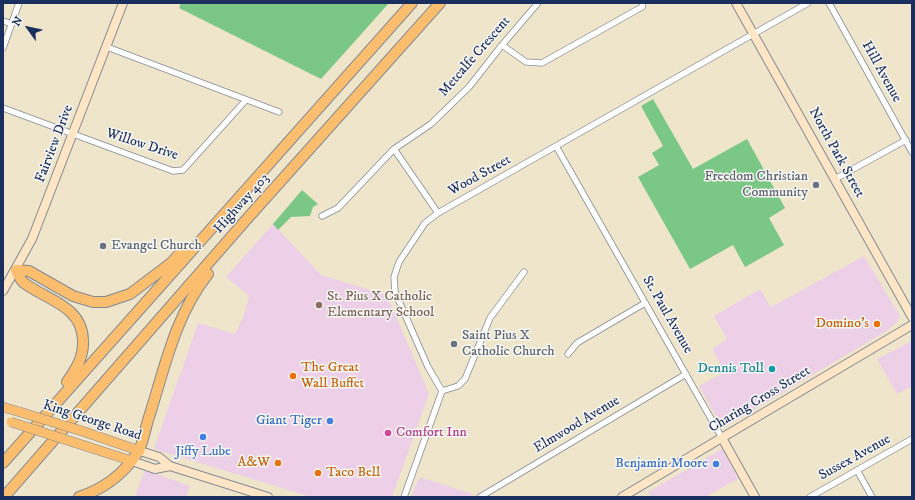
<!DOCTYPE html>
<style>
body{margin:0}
#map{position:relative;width:915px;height:500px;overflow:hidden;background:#eee5ca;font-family:"IM FELL DW Pica",serif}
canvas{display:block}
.frame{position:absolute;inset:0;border:4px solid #1b2f5e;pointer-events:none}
.north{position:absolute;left:8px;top:8px;width:40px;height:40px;-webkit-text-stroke:3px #f6f6f2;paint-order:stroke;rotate:303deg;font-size:11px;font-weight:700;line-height:16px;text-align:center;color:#1b2f5e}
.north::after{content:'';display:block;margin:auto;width:14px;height:18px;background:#1b2f5e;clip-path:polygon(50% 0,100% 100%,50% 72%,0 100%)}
</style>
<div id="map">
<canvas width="915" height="500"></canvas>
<div class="frame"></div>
<div class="north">N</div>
</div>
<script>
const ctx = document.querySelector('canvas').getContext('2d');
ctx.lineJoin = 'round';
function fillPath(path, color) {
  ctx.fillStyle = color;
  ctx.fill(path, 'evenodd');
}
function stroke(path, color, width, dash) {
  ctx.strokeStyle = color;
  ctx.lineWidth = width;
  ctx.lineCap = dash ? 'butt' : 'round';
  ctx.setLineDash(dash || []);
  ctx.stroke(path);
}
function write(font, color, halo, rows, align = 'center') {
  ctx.font = font + ' "IM FELL DW Pica",serif';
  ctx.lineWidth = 3;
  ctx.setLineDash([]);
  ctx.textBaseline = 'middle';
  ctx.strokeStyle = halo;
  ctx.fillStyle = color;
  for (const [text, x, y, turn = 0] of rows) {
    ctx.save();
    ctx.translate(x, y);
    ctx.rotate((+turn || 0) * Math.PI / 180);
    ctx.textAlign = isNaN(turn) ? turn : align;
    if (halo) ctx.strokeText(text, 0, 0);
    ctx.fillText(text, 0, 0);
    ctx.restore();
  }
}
fillPath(new Path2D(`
 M273,224L321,275L387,295L429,394L392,497H311L154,449L198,323L235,334L244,315L249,296L226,277Z
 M864,256L900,316L897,322L888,330L723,428L699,386L725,372L712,349L727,339L714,316L760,289L771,307Z
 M912,341V386L897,394L877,359Z
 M722,449L738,479L705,497H651L648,492Z
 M145,470L190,486L186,497H135Z
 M420,477L472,494L471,497H411L417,482Z`), '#edd0e8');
fillPath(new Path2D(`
 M181,3H389L321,79L179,8Z
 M653,99L693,169L747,139L785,208L769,218L784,245L745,267L733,245L690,269L638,177L659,165L652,153L663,146L641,106Z
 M302,190L318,204L313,207L310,216L291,217L278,230L273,224Z`), '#7bc786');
const street = new Path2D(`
 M829,3L912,152
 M3,21L12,24
 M502,45L526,62L542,63L642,7L643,3
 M107,47L279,112
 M3,48L19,3
 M3,108L173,171L183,170L246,100
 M556,146L722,438
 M394,149L438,213
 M835,179L906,140
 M322,216L338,208L394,149L431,124L469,87L502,45L538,3
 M568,354L577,343L645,303
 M442,391L458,386L465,379L490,318L524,272
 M857,470L872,497
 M404,497L442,391L428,367L395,292L394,277L399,262L425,223L438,213L808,3
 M480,497L686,374
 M810,497L912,439`);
const secondary = new Path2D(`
 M736,3L912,317
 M3,291L32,239L123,3
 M722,438L755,497
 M140,451L159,457L170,466L268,497
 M132,461L155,469L170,466
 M622,497L912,325`);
const primary = new Path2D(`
 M3,407L20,412
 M85,432L140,451
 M76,443L132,461`);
const highway = new Path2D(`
 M16,270L29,271L73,296L93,302H106L130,294L171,263L185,248
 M16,270C18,274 20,280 24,283C47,300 82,306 83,340C84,357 76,369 67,382
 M3,463L412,3
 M4,497L246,220L440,3
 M79,497C104,489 123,475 138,452C143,445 146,424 150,414C165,366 176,314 208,274`);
stroke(street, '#848a94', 7);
stroke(secondary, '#848a94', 10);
stroke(primary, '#848a94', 10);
stroke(highway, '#848a94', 12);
stroke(street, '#fff', 5.5);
stroke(secondary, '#fde5c5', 8);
stroke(primary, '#fbbe6e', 9);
stroke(highway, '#fbbe6e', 10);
const primaryBridge = new Path2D(`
 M20,412L85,432
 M11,422L76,443`);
stroke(primaryBridge, '#848a94', 10, []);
stroke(primaryBridge, '#fbbe6e', 9);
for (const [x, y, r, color] of [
 [816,185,4,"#6b7280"],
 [103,246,4,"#6b7280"],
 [319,305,4,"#8d6e63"],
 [877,324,4,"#e8710a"],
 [454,344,4,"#6b7280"],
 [772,369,4,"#0f9aa8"],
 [293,376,4,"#e8710a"],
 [330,421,4,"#3f7fe0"],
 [388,433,4,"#d1479c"],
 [203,437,4,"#3f7fe0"],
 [278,463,4,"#e8710a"],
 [716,464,4,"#3f7fe0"],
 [318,473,4,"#e8710a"]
]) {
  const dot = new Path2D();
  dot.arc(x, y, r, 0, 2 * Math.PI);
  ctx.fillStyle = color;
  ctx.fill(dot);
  stroke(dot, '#f6f6f2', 1.5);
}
write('14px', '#1b2f5e', '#f6f6f2', [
 ["Metcalfe Crescent",475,57,-49],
 ["Hill Avenue",881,72,61],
 ["Fairview Drive",55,144,-69],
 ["Willow Drive",142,145,18],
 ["North Park Street",836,153,61],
 ["Wood Street",480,176,-29],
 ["Highway 403",242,204,-48],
 ["St. Paul Avenue",667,315,60],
 ["Charing Cross Street",760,400,-31],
 ["King George Road",92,421,18],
 ["Elmwood Avenue",577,425,-31],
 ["Sussex Avenue",855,458,-29]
]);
write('14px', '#5b616d', '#f6f6f2', [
 ["Freedom Christian",808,177,"right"],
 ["Community",808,193,"right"],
 ["Evangel Church",111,246],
 ["Saint Pius X",462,336],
 ["Catholic Church",462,352]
], 'left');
write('14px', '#785e54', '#f6f6f2', [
 ["St. Pius X Catholic",327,297],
 ["Elementary School",327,313]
], 'left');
write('14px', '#c56008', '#f6f6f2', [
 ["Domino's",869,324],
 ["The Great",301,368,"left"],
 ["Wall Buffet",301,384,"left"],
 ["A&W",270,463],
 ["Taco Bell",326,473,"left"]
], 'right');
write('14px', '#0d838f', '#f6f6f2', [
 ["Dennis Toll",764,369]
], 'right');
write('14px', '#366cbe', '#f6f6f2', [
 ["Giant Tiger",322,421],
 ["Jiffy Lube",203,452,"center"],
 ["Benjamin Moore",708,464]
], 'right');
write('14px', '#b23c85', '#f6f6f2', [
 ["Comfort Inn",396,433]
], 'left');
</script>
